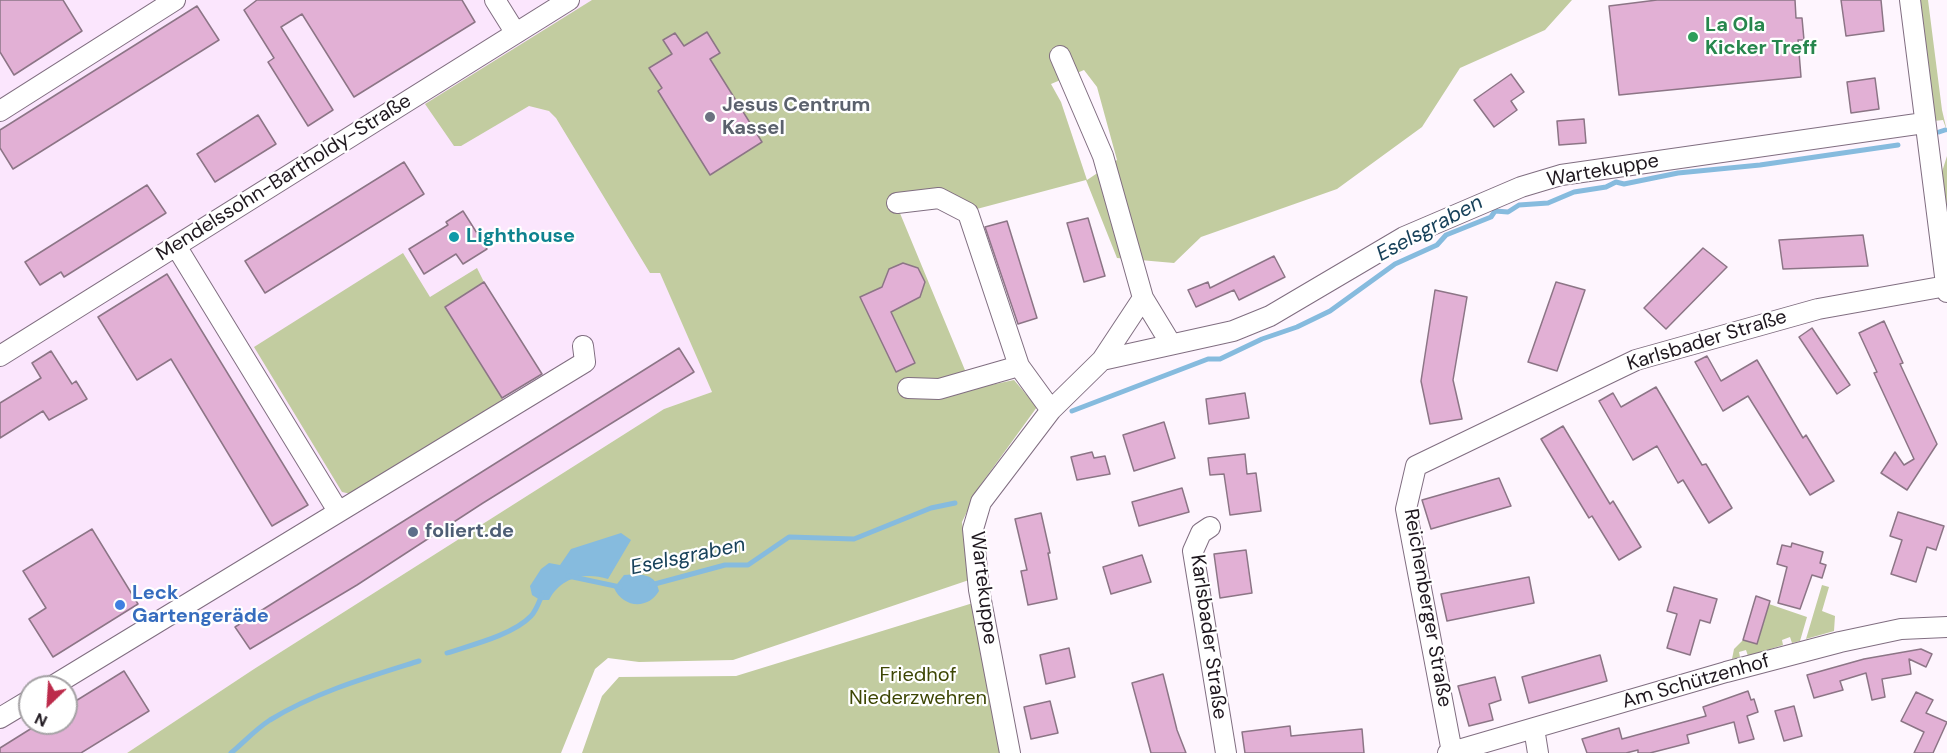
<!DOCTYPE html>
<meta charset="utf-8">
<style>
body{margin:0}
#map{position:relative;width:1947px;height:753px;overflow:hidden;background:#fef5fe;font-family:"DM Sans",sans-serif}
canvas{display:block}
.north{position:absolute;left:18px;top:675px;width:60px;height:60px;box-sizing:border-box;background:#fff;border:2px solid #a5a2a5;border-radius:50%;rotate:205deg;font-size:16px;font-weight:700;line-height:24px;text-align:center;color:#1e171e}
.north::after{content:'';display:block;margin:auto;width:21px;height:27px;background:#bc2b4b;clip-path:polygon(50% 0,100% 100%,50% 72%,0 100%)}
</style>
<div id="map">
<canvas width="1947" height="753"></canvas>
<div class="north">N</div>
</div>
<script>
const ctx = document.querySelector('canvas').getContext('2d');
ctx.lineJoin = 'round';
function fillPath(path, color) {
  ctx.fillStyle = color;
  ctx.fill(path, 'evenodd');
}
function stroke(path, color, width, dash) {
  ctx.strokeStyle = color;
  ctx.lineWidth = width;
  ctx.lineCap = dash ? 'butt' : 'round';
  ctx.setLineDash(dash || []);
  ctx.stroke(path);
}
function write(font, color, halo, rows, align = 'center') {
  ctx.font = font + ' "DM Sans",sans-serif';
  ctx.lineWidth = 4.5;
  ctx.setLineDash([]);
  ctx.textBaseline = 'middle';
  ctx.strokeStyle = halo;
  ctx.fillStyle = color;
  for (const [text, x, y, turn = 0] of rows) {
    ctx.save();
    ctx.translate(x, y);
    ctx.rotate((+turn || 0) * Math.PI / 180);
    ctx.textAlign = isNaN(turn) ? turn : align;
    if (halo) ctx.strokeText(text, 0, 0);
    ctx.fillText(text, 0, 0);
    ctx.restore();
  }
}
fillPath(new Path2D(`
 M0,0H965L660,272L712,392L664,409L254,669L127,753H0ZM30,687H66V723H30Z`), '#fbe6fd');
fillPath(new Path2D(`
 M592,0H1572L1545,30L1460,68L1422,127L1337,189L1201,237L1174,263L1117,258L1086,180L973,210L937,190L892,194L967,375V390L1014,380L1037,407L979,487L962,522L969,580L733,660L639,662L608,658L595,669L561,753H127L254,669L664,409L712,392L660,273H650L556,118L549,111L529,106L461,146H454L425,104ZM1084,70L1097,87L1117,160L1087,180L1061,102L1051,84Z
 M1916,0H1928L1942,110L1947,131L1943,120L1934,121L1929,66H1923Z
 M1947,156V214L1941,175Z
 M403,253L430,297L477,268L484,282L445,307L504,401L351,494L342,492L254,347Z
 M1822,585L1829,587L1822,611L1835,616L1834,631L1806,639Z
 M973,603L1000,753H582L602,696L619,677L736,676Z
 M1769,604L1807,617L1800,641L1792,643L1790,637L1782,640L1783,645L1748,656L1746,650L1739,652L1740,657L1732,659L1734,649L1743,640L1757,644Z`), '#c2cca0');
fillPath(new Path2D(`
 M621,533L631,540L608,579C585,572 561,577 549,600H540L532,595L530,586L541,569L549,563L560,565L571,549Z
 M638,574C650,576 656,578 659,591C648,610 623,608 614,588L624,575Z`), '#86bbde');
stroke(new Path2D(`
 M1939,132L1945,130
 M1072,411L1208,359H1220L1262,339L1297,327L1330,311L1395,264L1437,245L1446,235L1491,217L1495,211L1508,212L1519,205L1548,203L1574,192L1606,187L1616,182L1624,184L1678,173L1760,165L1898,145
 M568,576L620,587
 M651,585L725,565H748L789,537L854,539L931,508L955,503
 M447,653C471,645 513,635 531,616C536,611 539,602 542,595
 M231,753C244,742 256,729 270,720C316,692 368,677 419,661`), '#86bbde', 5);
const building = new Path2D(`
 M0,0H63L82,31L14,75L0,52Z
 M257,0H462L475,22L354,97L302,14L281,27L333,110L308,126L268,62L274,58L244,10Z
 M1657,0H1795L1796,18H1802L1804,40H1798L1801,77L1619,95L1609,6Z
 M1841,0H1881L1884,31L1846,36Z
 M197,6L219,40L13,169L0,148V130Z
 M707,32L720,53L710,59L762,142L710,175L658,91L662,88L649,68L672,54L663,40L675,33L684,46Z
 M1511,74L1524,92L1511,101L1517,110L1494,127L1474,100Z
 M1875,78L1879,109L1851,113L1847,82Z
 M258,115L276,144L215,182L197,154Z
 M1584,119L1586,143L1559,145L1557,121Z
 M404,162L424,194L265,293L245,261Z
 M147,185L166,213L64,277L61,272L40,285L25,262Z
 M463,211L487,249L463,264L456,254L424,274L409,249L448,225L446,222Z
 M1088,218L1105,276L1084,282L1067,223Z
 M1007,221L1037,318L1018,324L985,227Z
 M1863,235L1868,266L1783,269L1779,240Z
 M1703,248L1727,267L1666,329L1644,308Z
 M1274,256L1285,277L1239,300L1234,290L1196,307L1188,290L1208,282L1210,288Z
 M903,263L918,268L925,282L920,297L891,312L915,363L896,372L860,297L882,287L889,269Z
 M167,274L308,505L272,526L171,359L137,380L98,317Z
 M484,282L542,374L502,398L445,307Z
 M1556,282L1585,290L1557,371L1528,362Z
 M1435,290L1467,297L1453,380L1462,419L1430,424L1421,381Z
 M1884,321L1903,363L1900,364L1937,444L1907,490L1881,473L1895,452L1904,465L1914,459L1874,373L1877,372L1859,333Z
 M1812,328L1850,385L1837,394L1799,337Z
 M679,348L694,372L483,503L357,585L250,649L235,627Z
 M51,351L72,384L76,381L87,399L49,420L43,411L0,438V403L41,378L32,363Z
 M1707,356L1721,381L1757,360L1803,438L1806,435L1834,481L1810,495L1748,396L1723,411L1695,362Z
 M1656,387L1702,465L1706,464L1732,508L1709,523L1683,480L1678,483L1657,446L1633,460L1599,401L1613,393L1621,407Z
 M1245,393L1249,418L1209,424L1206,399Z
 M1164,422L1175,458L1134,471L1123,435Z
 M1563,426L1610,504L1613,501L1641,547L1619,560L1592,516L1589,518L1541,439Z
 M1092,452L1094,458L1105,456L1110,474L1077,480L1071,457Z
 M1245,454L1247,474L1256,473L1261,511L1230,515L1224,474L1210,475L1208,458Z
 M1499,478L1511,506L1431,529L1422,500Z
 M1182,488L1189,512L1139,526L1132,502Z
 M1898,512L1944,526L1936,550L1927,547L1916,582L1891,574L1902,540L1890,536Z
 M1041,513L1050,553H1048L1057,599L1028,605L1021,571L1027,570L1015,519Z
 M92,529L138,604L53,657L29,619L46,608L23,571Z
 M1792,543L1823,552L1820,563L1826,565L1822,578L1812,575L1800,609L1778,603L1787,567L1777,564L1782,545L1791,547Z
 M1246,550L1252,593L1220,598L1214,554Z
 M1142,555L1151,582L1111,594L1103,567Z
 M1529,577L1534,603L1447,621L1441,594Z
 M1674,587L1717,599L1710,623L1700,620L1690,655L1667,648L1677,614L1667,611Z
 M1756,596L1770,601L1757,644L1743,640Z
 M1069,648L1075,677L1046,684L1040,655Z
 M1921,649L1932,654L1926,667L1909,659L1911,674L1882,679L1885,697L1872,700L1866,673L1840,681L1843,690L1814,698L1807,675L1864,659Z
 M1600,655L1607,681L1529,703L1522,677Z
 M124,671L149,711L81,753H0V748L40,723H66V707Z
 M1163,674L1177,730L1186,753H1151L1147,738L1132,683Z
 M1495,677L1501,700L1489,704L1493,720L1469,726L1458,686Z
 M1748,691L1751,700L1754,699L1758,712L1747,716L1754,739L1739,743L1734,722L1687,735L1689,743L1650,753H1638V750L1626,753H1587L1582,739L1619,728L1622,739L1706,716L1703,707Z
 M1916,692L1933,700L1926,713L1947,722L1933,753H1914L1924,732L1901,721Z
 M1050,701L1058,733L1031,739L1024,707Z
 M1794,706L1802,736L1784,741L1775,711Z
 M1290,726L1291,736L1362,729L1364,753H1245L1242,732Z`);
fillPath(building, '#e2b0d5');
stroke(building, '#8c7586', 1.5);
const minor = new Path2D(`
 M495,0L515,32
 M1910,0L1947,292
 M0,111L175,0
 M897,203L939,198L968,213L1019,366
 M176,246L338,511
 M1143,298L1171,344
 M0,356L569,0
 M1102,360L1233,331L1270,316L1404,237L1521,187L1561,175L1924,123
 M908,388L939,389L1019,366L1051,410
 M1210,527L1201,533L1193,551L1226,753
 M51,687L585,362L583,346
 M0,718L30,700
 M1534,728L1538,753
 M1452,752L1406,509L1416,466L1636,360L1818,309L1946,286
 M1010,753L979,590L973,529L981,502L1051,410L1102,360L1143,298L1103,156L1060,56
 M1448,753L1726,672L1840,642L1901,629L1947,627`);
stroke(minor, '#806e81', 22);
stroke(minor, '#fff', 20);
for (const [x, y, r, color] of [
 [1693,37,6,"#2e9e5b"],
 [710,117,6,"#6b7280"],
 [454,237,6,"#0f9aa8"],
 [413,532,6,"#5c6f8a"],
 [120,605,6,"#3f7fe0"]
]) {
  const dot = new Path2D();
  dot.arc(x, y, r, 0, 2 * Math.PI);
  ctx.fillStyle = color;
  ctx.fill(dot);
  stroke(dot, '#fff', 2);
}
write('bold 20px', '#27864d', '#fff', [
 ["La Ola",1705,26],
 ["Kicker Treff",1705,49]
], 'left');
write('bold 20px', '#5b616d', '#fff', [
 ["Jesus Centrum",722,106],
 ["Kassel",722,129]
], 'left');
write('20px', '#1e171e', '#fff', [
 ["Wartekuppe",1603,171,-10],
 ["Mendelssohn-Bartholdy-Straße",284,178,-32],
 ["Karlsbader Straße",1707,341,-17],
 ["Wartekuppe",983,588,83],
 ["Reichenberger Straße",1427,608,80],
 ["Karlsbader Straße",1208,637,82],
 ["Am Schützenhof",1696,682,-16]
]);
write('bold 20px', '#0d838f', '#fff', [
 ["Lighthouse",466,237]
], 'left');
write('bold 20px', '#4e5e75', '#fff', [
 ["foliert.de",425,532]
], 'left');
write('bold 20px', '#366cbe', '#fff', [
 ["Leck",132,594],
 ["Gartengeräde",132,617]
], 'left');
write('20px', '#3d4604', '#fff', [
 ["Friedhof",918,676],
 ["Niederzwehren",918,699]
]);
write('italic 21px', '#17415a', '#fff', [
 ["Eselsgraben",1430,229,-28],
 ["Eselsgraben",688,557,-12]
]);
</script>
